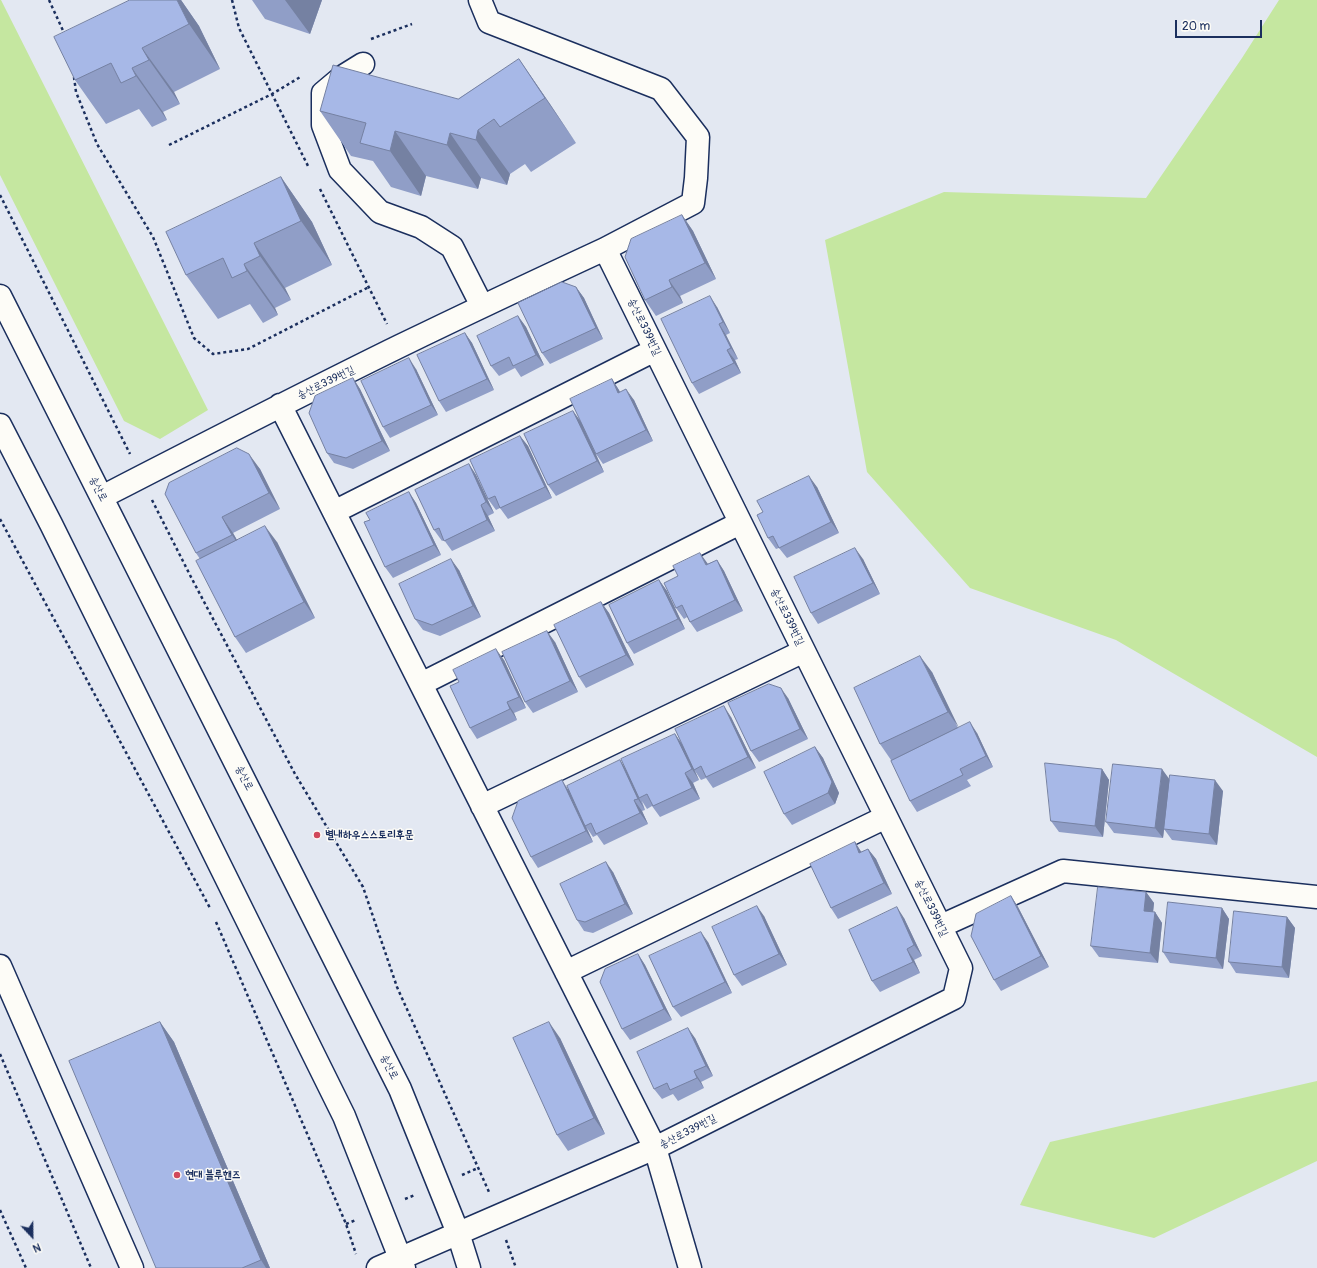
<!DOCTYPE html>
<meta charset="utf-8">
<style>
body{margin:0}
#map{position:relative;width:1317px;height:1268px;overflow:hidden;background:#e3e8f2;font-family:Pangolin,sans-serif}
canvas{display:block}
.north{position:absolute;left:12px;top:1216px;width:40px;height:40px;-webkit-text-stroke:3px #fdfcf7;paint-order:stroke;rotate:158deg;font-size:11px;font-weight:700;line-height:16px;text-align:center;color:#1b2f5e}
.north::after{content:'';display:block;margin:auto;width:14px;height:18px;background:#1b2f5e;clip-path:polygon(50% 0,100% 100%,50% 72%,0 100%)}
.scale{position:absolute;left:1175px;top:20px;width:87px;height:18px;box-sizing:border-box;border:2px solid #1b2f5e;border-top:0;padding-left:5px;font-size:12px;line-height:14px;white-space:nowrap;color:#1b2f5e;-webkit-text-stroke:3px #fdfcf7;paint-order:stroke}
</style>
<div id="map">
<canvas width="1317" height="1268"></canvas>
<div class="north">N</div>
<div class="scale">20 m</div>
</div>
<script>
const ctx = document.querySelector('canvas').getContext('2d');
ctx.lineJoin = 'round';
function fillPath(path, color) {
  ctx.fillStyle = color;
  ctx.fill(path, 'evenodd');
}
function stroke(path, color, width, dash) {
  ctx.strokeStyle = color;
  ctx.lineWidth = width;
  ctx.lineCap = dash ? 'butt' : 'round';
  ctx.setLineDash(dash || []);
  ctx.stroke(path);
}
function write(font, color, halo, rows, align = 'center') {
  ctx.font = font + ' Pangolin,"Poor Story",sans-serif';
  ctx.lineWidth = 3;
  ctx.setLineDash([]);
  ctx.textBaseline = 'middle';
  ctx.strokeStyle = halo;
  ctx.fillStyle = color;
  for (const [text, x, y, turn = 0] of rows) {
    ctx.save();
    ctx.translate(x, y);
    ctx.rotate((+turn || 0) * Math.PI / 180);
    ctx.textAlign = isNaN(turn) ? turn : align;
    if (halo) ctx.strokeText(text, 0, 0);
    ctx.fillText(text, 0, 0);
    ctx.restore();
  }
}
fillPath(new Path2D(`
 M0,0H1L208,410L160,439L124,421L0,175Z
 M1279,0H1317V757L1116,640L970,588L867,472L825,240L944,192L1146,198L1242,58Z
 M1317,1081V1161L1154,1238L1020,1205L1050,1142Z`), '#c5e7a0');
const minor = new Path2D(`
 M480,0L489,22L661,89L698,137L696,178L693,203L605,249
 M363,64L342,77L323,93V125L340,170L380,212L421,227L452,247L482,306
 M0,296L400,1089L458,1233L469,1268
 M280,405L655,1148L690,1268
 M0,425L51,524L344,1116L404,1268
 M102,497C201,446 300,395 400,346C468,313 536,281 605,249L961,968L954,998L655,1148L378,1268
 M334,512L655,350
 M421,684L740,523
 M482,806L804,651
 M941,926L1063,871L1317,897
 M0,966L132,1268
 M566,972L886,817`);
stroke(minor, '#1b2f5e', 25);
stroke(new Path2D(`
 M49,0L65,35
 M232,0L239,28L309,168
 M371,39L412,24
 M74,77L76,92L97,144L153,237L194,338L213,354L248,349L369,287
 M169,145L272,94L302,76
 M320,189L387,324
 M0,195L130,454
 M152,500L192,579L295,774L363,887L397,987L489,1192
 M0,519L210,908
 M216,922L346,1224L356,1254
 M0,1054L91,1268
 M462,1175L478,1168
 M405,1199L415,1195
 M0,1210L26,1268
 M346,1224L356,1220
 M506,1240L516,1268`), '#1b2f5e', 2.5, [3, 3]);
stroke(minor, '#fdfcf7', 22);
fillPath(new Path2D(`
 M130,0H181L199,26L220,69L174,92L180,104L163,112L167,120L152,127L139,109L106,124L75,80Z
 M252,0H322L310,34L265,19Z
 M519,59L550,104L576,143L531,172L525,164L510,174L507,185L481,178L478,189L426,176L421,196L391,187L373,161L351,156L320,111L458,99Z
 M281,177L312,222L332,265L285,288L291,300L275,308L278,315L263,323L250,304L218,319L186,275Z
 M682,215L693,231L716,279L680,296L683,303L656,316L645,300Z
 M576,287L584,298L603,339L550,364L542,353Z
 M717,307L730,333L726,335L738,359L735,360L741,373L699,394L692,383Z
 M518,316L526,327L544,365L521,377L515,368L499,376L491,366Z
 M465,333L472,343L494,390L446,412L439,401Z
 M416,369L438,415L390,438L383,427Z
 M353,378L360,389L390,451L353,469L334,463L327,453Z
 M612,379L620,392L634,400L653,441L603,464L596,454L582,424L604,472L556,496L548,485L573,411L581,422Z
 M520,436L528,446L552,498L508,519L500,508L496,510L488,499Z
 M237,448L260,469L280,509L233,533L237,540L277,542L315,618L246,653L235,637L200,559L196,553Z
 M469,464L476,475L494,513L488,516L495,531L452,551L444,540L442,541L434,530Z
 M817,487L839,533L787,558L779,548L776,549L768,538Z
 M409,492L416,503L441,555L393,578L385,567Z
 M863,559L880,594L818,624L811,613Z
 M717,560L724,571L743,611L697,632L690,622L687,617L684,619L676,608L678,576Z
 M459,570L481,617L440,636L423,630L415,619Z
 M659,580L667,591L685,629L634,654L627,643Z
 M601,602L609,613L634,665L586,688L579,677Z
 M555,642L578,692L533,713L525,702Z
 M504,660L526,708L514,713L517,720L477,739L470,728Z
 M932,672L958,728L977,733L993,767L967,780L971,786L917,812L910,801L891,760L880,744Z
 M788,698L808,739L759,762L751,751Z
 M731,717L756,768L713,788L706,778L701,780L695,771L699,780L693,783L700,799L660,817L652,806L647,809L642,801L645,810L642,811L648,824L604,845L597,835L593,837L587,828L593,842L538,868L531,857L568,789L620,760L625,768L675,734L682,744Z
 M815,747L823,758L839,793L835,804L792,825L784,814Z
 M1102,769L1109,780L1103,837L1059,832L1051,821Z
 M1170,780L1223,791L1217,845L1172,840L1164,829L1168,793L1163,838L1114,833L1106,822Z
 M855,842L861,852L868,849L876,859L892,894L838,919L831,908Z
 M613,872L633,914L593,933L584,931L577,920Z
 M1146,892L1154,903L1153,912H1155L1162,923L1158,963L1099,957L1091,946Z
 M1011,896L1018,907L1049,967L1001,991L994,980Z
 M1222,908L1229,919L1223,969L1170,963L1163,952Z
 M764,916L787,965L742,986L734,975Z
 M1287,917L1295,928L1289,978L1236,973L1229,962Z
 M904,918L922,956L914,960L920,973L880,992L872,981Z
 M708,942L732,993L681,1017L673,1007Z
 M638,954L645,965L672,1020L630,1040L622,1029Z
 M160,1022L174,1042L270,1268H156Z
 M560,1038L605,1134L568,1151L557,1135Z
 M695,1038L713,1076L701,1082L704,1088L678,1101L673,1094L662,1099L654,1089Z`), '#909ec7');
fillPath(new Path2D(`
 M177,0H181L199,26L220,69L189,24Z
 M285,0H322L310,34Z
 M142,48L174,92L180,104L149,60Z
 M519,59L550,104L576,143L545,98Z
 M132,68L163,112L167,120L136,76Z
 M478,130L510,174L507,185L476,140Z
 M395,131L426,176L421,196L390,151Z
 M450,133L481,178L478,189L447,145Z
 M281,177L312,222L332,265L301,221Z
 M682,215L693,231L716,279L705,263Z
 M254,243L285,288L291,300L260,256Z
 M244,264L275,308L278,315L247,271Z
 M669,280L680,296L683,303L672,287Z
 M576,287L584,298L603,339L596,328Z
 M710,296L717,307L730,333L723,322Z
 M518,316L526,327L544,365L536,355Z
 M719,324L726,335L738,359L731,348Z
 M465,333L472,343L494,390L487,379Z
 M727,350L735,360L741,373L734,363Z
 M409,358L416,369L438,415L431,405Z
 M353,378L360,389L390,451L382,441Z
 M612,379L619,390L625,404L618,393Z
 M626,389L634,400L653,441L646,430Z
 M573,411L581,422L604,472L597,461Z
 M520,436L528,446L552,498L545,487Z
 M249,454L260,469L280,509L269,493Z
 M469,464L476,475L494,513L486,502Z
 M809,476L817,487L839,533L831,522Z
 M409,492L416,503L441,555L434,545Z
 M481,505L488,516L495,531L487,520Z
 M222,517L233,533L243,551L232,535Z
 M265,526L277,542L315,618L304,602Z
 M855,548L863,559L880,594L873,583Z
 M700,553L708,564L706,565Z
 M451,559L459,570L481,617L473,606Z
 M717,560L724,571L743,611L735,600Z
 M659,580L667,591L685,629L678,619Z
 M601,602L609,613L634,665L626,655Z
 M547,631L555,642L578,692L570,681Z
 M496,649L504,660L526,708L519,697Z
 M920,656L932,672L959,728L948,712Z
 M781,688L788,698L808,739L800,729Z
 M507,702L514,713L517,720L510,709Z
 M724,706L731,717L756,768L748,757Z
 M970,722L977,733L993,767L986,756Z
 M675,734L682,744L699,780L692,769Z
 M815,747L823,758L839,793L835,804L828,793Z
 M620,760L627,771L639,798L645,810L638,799Z
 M1102,769L1109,780L1103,837L1095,826Z
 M1162,769L1170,780L1163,838L1155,828Z
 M685,773L693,783L700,799L692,788Z
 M562,780L569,791L593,842L586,831Z
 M1215,780L1223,791L1217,845L1209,834Z
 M634,800L642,811L648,824L640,813Z
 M855,842L862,853H859Z
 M868,849L876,859L892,894L884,883Z
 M606,862L613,872L633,914L625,904Z
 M1146,892L1154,903L1152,922L1144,911Z
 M1011,896L1018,907L1049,967L1041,956Z
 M757,906L764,916L787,965L779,954Z
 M897,907L904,918L922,956L914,945Z
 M1222,908L1229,919L1223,969L1216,958Z
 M1155,912L1162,923L1158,963L1150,953Z
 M1287,917L1295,928L1289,978L1282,967Z
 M701,932L708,942L732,993L725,982Z
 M907,949L914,960L920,973L913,962Z
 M638,954L645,965L672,1020L664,1009Z
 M160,1022L174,1042L270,1268H266L261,1260Z
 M549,1022L560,1038L605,1134L594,1118Z
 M688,1028L695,1038L713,1076L706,1066Z
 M694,1071L701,1082L704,1088L697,1078Z`), '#7581a2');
const building = new Path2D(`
 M130,0H177L189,24L142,48L149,60L132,68L136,76L121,83L111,63L75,80L54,37Z
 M519,59L545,98L500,127L494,119L478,130L476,140L450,133L447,145L395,131L390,151L360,143L366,123L320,111L333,65L458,99Z
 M281,177L301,221L254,243L260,256L244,264L247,271L232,278L223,258L186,275L166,232Z
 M682,215L705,263L669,280L672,287L645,300L625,257L631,239Z
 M562,282L576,287L596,328L542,353L518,303Z
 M710,296L723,322L719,324L731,348L727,350L734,363L692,383L661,319Z
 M518,316L536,355L513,366L509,357L491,366L477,336Z
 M465,333L487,379L439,401L417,355Z
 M409,358L431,405L383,427L361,381Z
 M353,378L382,441L346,458L327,453L309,413L315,396Z
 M612,379L618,393L626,389L646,430L596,454L570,399Z
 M573,411L597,461L548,485L524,434Z
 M520,436L545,487L500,508L495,496L488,499L470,460Z
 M237,448L249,454L269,493L222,517L232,535L196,553L165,494L169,483Z
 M469,464L486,502L481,505L487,520L444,541L439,528L434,530L415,490Z
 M809,476L831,522L779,548L773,536L768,538L757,515L763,512L757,501Z
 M409,492L434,545L385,567L364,522L370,520L366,513Z
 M265,526L304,602L235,637L196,561Z
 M855,548L873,583L811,613L794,577Z
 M700,553L706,565L717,560L735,600L690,622L682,605L676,608L664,583L678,576L673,566Z
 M451,559L473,606L432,625L415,619L399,584Z
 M659,580L678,619L627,643L609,605Z
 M601,602L626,655L579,677L554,625Z
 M547,631L570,681L525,702L502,652Z
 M496,649L519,697L507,702L510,709L470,728L450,686L459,682L453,670Z
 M920,656L948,712L880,744L854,688Z
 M769,684L781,688L800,729L751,751L728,703Z
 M724,706L748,757L706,777L701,766L694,770L675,729Z
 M970,722L986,756L960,769L963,775L910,801L891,761Z
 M675,734L692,769L685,773L692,788L653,806L647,794L639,798L621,759Z
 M815,747L832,782L828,793L784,814L764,772Z
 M620,760L638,799L634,800L640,813L596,834L591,823L585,826L567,786Z
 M1045,763L1102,769L1095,826L1051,821Z
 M1113,764L1162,769L1155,828L1106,822Z
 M1170,775L1215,780L1209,834L1164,829Z
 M562,780L586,831L531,857L512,818L518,801Z
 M855,842L859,853L868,849L884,883L831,908L810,864Z
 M606,862L625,904L585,922L577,920L560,884Z
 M1098,887L1146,892L1144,911L1155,912L1150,953L1091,946Z
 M1011,896L1041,956L994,980L971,936L976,914Z
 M1168,902L1222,908L1216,958L1163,952Z
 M757,906L779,954L734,975L712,927Z
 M897,907L914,945L907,949L913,962L872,981L849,930Z
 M1234,911L1287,917L1282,967L1229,962Z
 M701,932L725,982L673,1007L649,956Z
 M638,954L664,1009L622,1029L600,982L605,969Z
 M160,1022L261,1260L242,1268H156L69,1061Z
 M549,1022L594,1118L557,1135L513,1038Z
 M688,1028L706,1066L694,1071L697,1078L670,1090L667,1083L654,1089L637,1052Z`);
fillPath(building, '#a7b8e7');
stroke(building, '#7581a2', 1);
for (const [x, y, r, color] of [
 [317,835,4,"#d1495b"],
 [177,1175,4,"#d1495b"]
]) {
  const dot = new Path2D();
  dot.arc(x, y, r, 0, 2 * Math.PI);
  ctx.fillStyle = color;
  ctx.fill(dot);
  stroke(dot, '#fdfcf7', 1.5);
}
write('11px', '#1b2f5e', '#fdfcf7', [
 ["송산로339번길",644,327,64],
 ["송산로339번길",326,383,-26],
 ["송산로",98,489,63],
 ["송산로339번길",787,617,64],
 ["송산로",244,778,63],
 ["송산로339번길",931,908,64],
 ["송산로",389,1067,63],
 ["송산로339번길",688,1132,-27]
]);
write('bold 11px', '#1b2f5e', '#fdfcf7', [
 ["별내하우스스토리후문",325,835],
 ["현대 블루핸즈",185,1175]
], 'left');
</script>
